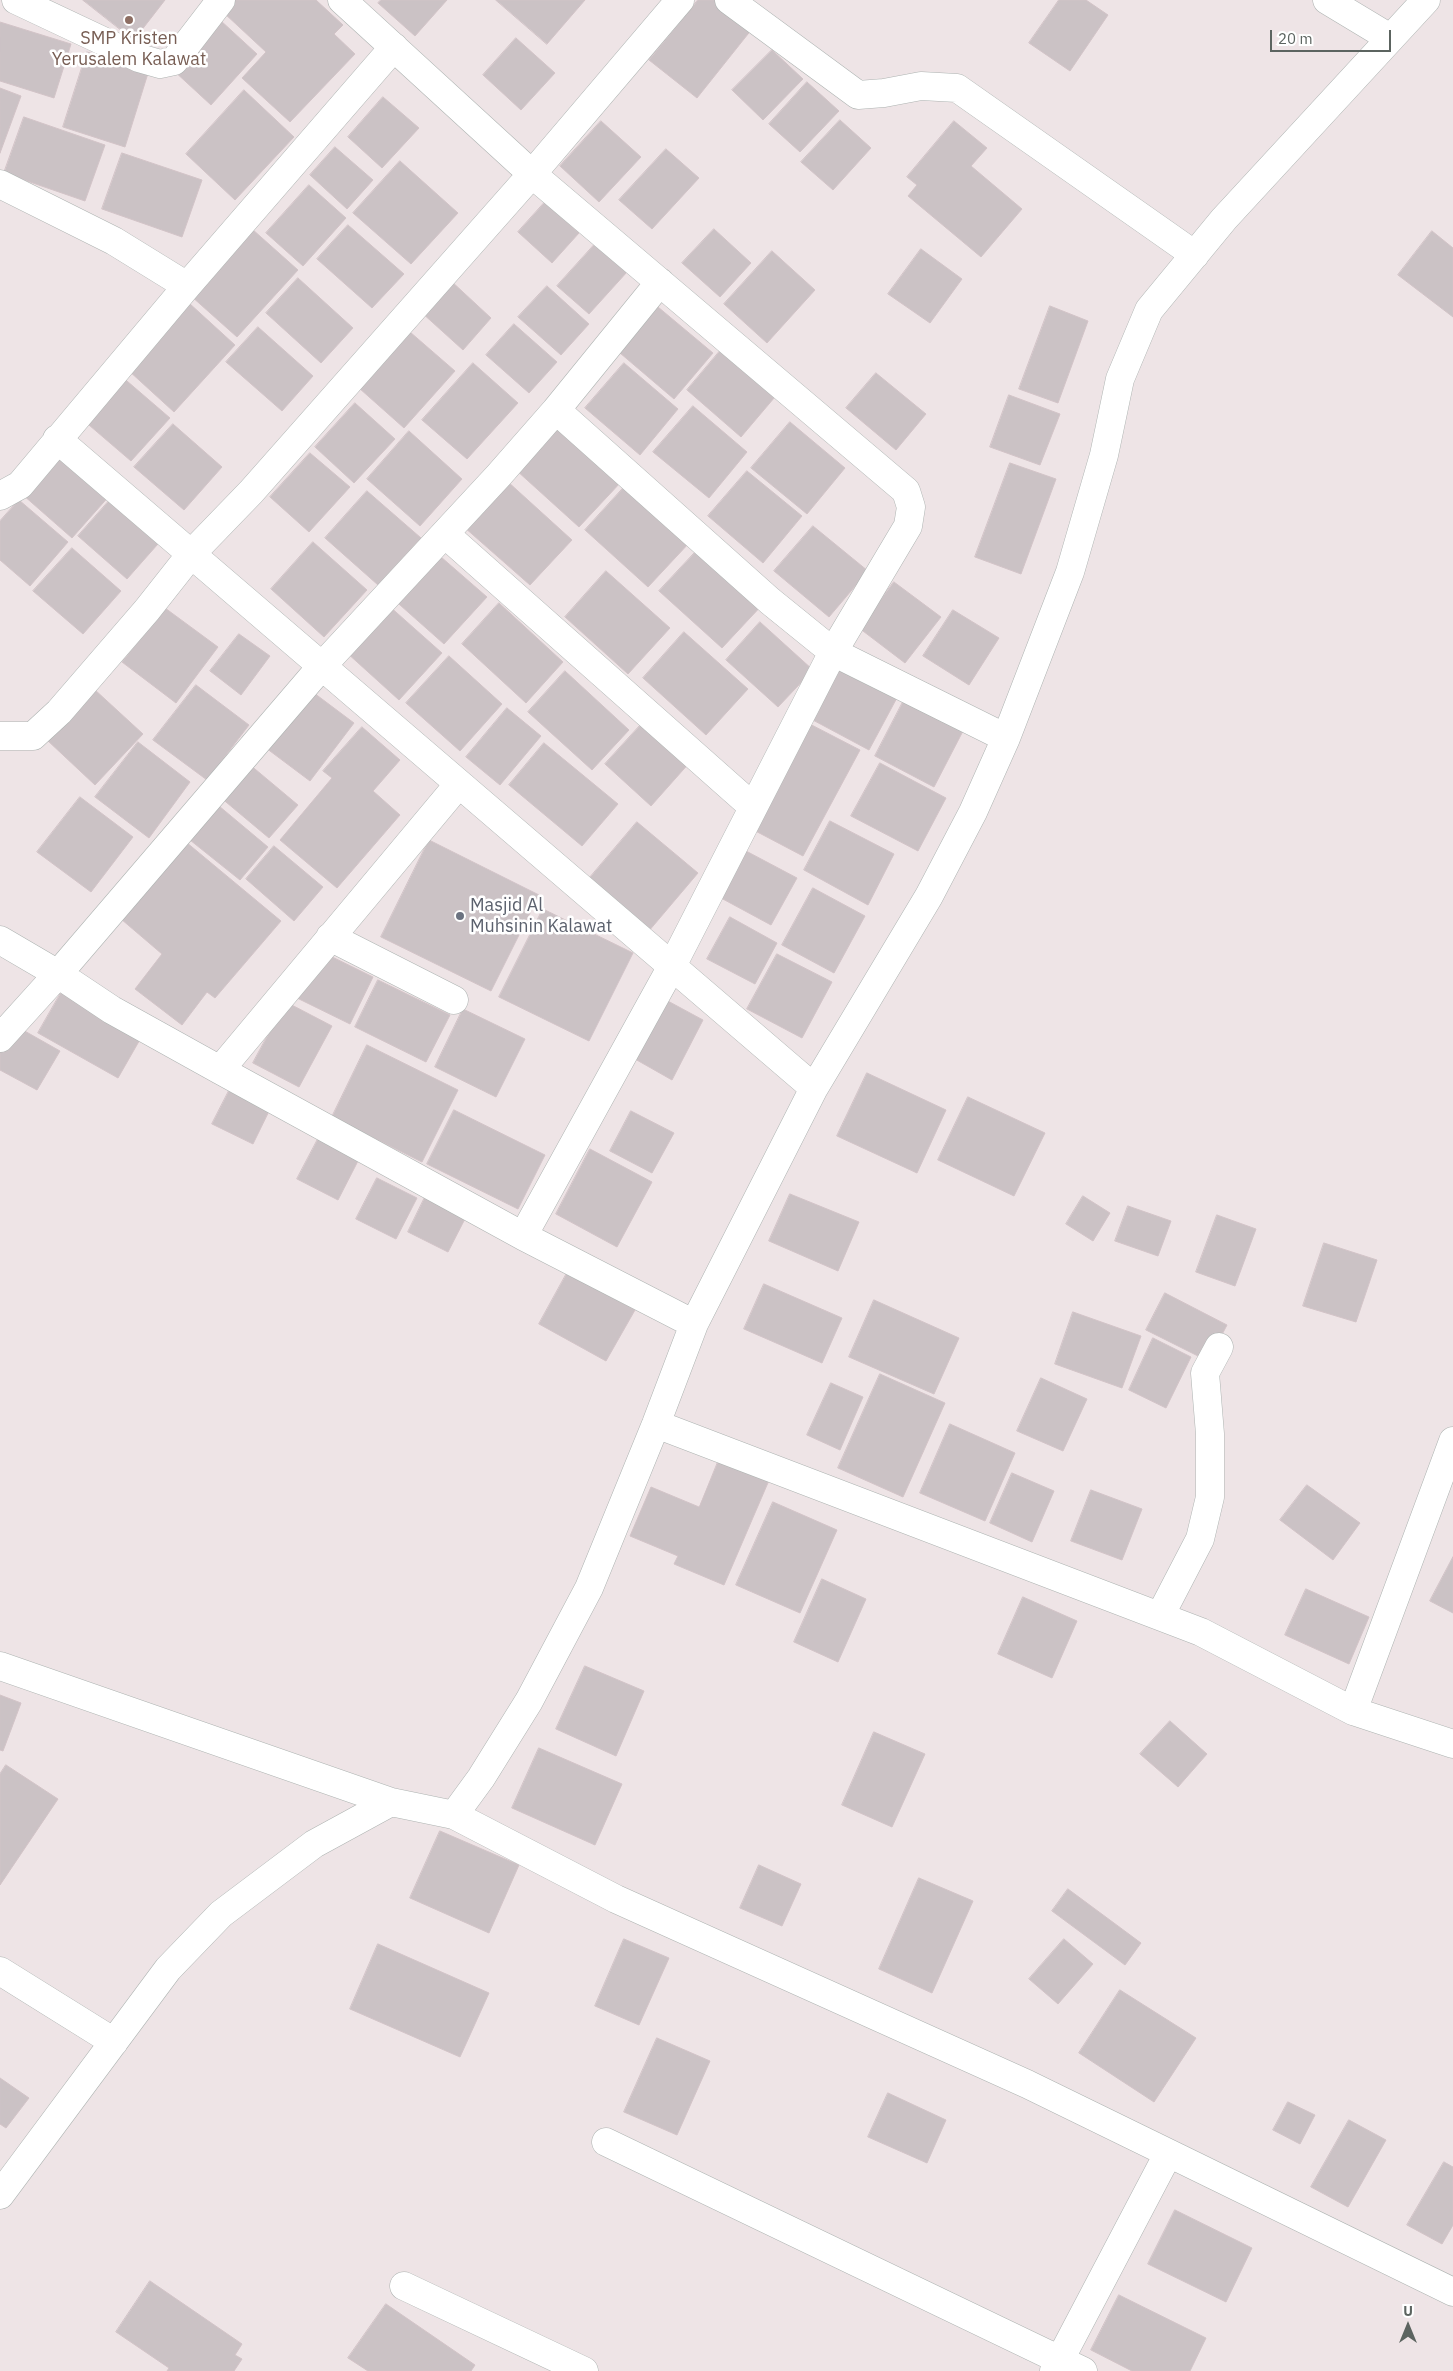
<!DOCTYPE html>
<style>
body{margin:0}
#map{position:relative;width:1453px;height:2371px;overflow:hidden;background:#eee4e6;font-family:"IBM Plex Sans",sans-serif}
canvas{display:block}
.north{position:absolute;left:1383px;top:2301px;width:50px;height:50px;-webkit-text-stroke:4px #fff;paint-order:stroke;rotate:0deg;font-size:14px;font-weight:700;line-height:20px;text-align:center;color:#5c6460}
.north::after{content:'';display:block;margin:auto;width:18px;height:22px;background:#5c6460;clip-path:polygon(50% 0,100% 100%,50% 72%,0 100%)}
.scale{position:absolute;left:1270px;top:30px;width:121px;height:22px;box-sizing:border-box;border:2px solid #5c6460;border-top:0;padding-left:6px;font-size:15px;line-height:18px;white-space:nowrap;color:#5c6460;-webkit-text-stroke:4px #fff;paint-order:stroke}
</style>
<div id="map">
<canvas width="1453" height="2371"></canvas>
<div class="north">U</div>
<div class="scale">20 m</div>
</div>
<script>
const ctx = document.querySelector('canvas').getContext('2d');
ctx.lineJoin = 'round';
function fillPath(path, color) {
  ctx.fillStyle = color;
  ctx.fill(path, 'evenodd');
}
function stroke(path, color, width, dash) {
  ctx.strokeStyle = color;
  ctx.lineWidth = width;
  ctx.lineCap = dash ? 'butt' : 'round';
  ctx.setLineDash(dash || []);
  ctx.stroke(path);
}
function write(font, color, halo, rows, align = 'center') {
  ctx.font = font + ' "IBM Plex Sans",sans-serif';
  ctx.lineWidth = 5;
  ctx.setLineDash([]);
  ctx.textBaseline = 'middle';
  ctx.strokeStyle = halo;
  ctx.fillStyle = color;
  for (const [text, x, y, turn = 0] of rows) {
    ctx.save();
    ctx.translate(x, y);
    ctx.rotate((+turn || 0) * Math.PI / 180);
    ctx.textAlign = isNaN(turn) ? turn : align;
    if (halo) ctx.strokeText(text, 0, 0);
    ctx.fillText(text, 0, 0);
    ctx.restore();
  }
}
const building = new Path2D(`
 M83,0H165L134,40Z
 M235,0H316L343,25L334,34L355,54L290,122L242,78L266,52L224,13Z
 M381,0H447L415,36L378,3Z
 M496,0H585L547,44Z
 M698,0H716L752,29L697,98L649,60Z
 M1059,0H1086L1108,15L1070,71L1029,43Z
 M220,20L257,54L211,105L173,70Z
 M0,22L71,44L54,98L0,81Z
 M516,38L555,73L521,110L483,75Z
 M772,50L803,79L763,120L732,90Z
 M87,52L149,70L125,147L63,127Z
 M807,82L839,111L800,152L769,124Z
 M0,88L21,96L0,153Z
 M244,90L294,137L235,200L186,154Z
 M383,97L419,128L382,168L348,137Z
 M24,117L105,145L85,201L4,173Z
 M840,120L871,148L833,190L801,162Z
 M601,121L641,157L599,202L560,166Z
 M954,121L987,148L971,166L1022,209L981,257L908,196L917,185L907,177Z
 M335,147L373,180L347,209L310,175Z
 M666,149L699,178L652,229L619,200Z
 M122,153L202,180L182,237L102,209Z
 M400,161L458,213L411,264L353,213Z
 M309,185L346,218L303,266L266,233Z
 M545,202L579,233L552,263L518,232Z
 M348,225L404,274L372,308L317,259Z
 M252,229L298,270L237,337L191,296Z
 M714,229L751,263L720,297L682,263Z
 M1432,231L1453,248V317L1398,275Z
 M595,244L627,272L589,314L557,286Z
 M921,249L962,279L930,323L888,294Z
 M772,251L815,290L767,343L724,304Z
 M298,278L353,328L321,363L266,313Z
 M450,280L491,318L463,350L421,312Z
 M547,286L589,324L561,355L518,317Z
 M189,303L235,345L174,412L128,370Z
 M1050,306L1088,321L1058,403L1019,389Z
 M658,307L713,353L674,399L620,353Z
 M514,324L557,362L529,393L486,355Z
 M258,327L313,376L282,411L226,362Z
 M410,332L455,371L404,428L359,388Z
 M725,345L780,391L741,437L687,390Z
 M473,363L518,403L467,459L422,420Z
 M624,363L678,409L640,455L585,408Z
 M876,373L926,414L896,450L846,408Z
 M120,375L170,418L131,461L82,419Z
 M1009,395L1060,414L1040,465L990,447Z
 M355,403L395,439L354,483L315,447Z
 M693,406L747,452L709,498L653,452Z
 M790,422L845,468L807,514L751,468Z
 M173,424L222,467L184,510L134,467Z
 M558,425L621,482L579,527L516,470Z
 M409,431L462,479L420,526L367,479Z
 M62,451L111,494L72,538L23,495Z
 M310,453L350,487L309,532L270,497Z
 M1010,463L1056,479L1021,574L975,557Z
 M747,471L802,516L763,563L708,516Z
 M507,481L572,540L530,585L464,527Z
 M626,485L690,542L648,587L585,530Z
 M367,491L421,538L378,585L325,538Z
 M116,493L165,536L127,579L78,536Z
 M19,500L68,542L30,586L0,560V521Z
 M813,526L868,571L829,617L774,571Z
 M313,542L367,590L324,637L271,589Z
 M701,546L764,603L722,648L659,591Z
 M72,548L121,591L83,634L33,591Z
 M433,550L487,597L444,644L391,597Z
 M606,571L670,628L628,674L565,617Z
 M894,582L941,617L905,663L859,628Z
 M499,603L563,662L526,703L462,644Z
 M388,605L442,653L399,700L346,652Z
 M165,608L218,647L176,703L122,662Z
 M953,610L999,638L969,685L923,656Z
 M760,622L813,670L778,707L726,660Z
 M684,632L748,689L706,735L643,678Z
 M239,634L270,656L241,695L210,671Z
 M449,656L502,704L460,751L406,703Z
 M840,663L899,694L869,750L811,719Z
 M565,671L629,730L592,770L528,712Z
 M196,685L249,725L207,780L153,740Z
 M306,687L354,723L310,781L262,745Z
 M94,689L143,734L95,785L47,740Z
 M904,700L963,731L934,787L875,756Z
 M507,708L541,736L500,785L466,757Z
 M646,719L691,761L651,806L605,764Z
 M802,720L860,750L803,856L746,826Z
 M362,727L400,760L373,791L400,815L337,888L280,840L332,778L323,771Z
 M138,742L190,782L149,838L95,797Z
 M544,743L618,804L582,846L509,785Z
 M880,763L946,798L918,851L851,816Z
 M249,764L298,805L269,838L220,797Z
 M80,797L133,837L91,892L37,852Z
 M219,806L268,847L240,880L190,840Z
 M830,821L894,854L868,905L804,870Z
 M637,822L698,873L648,932L587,881Z
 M429,840L539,895L491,991L381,937Z
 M186,842L281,921L215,998L207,992L182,1025L135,989L162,954L121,919Z
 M274,846L323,887L294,921L246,879Z
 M746,851L797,878L771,925L721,898Z
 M813,888L865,916L834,973L782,945Z
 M543,909L633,953L589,1041L499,997Z
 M730,917L777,943L755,984L707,959Z
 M320,951L373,977L350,1024L297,998Z
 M777,954L832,982L802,1038L747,1009Z
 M378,980L450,1015L426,1062L355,1027Z
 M62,991L142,1036L118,1078L38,1033Z
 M666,1000L703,1020L672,1080L635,1059Z
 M286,1002L332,1026L299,1087L253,1063Z
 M463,1009L525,1039L496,1097L435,1067Z
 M14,1025L60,1051L37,1090L0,1070V1049Z
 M367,1045L458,1090L422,1162L332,1117Z
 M867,1073L946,1110L917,1173L837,1136Z
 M233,1083L273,1103L253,1144L212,1124Z
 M968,1097L1045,1133L1014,1196L938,1160Z
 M454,1110L545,1155L518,1209L427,1164Z
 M631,1111L674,1133L652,1173L610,1151Z
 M318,1139L359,1159L338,1200L297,1179Z
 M590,1149L652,1182L617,1247L556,1214Z
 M377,1178L417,1198L396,1239L356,1219Z
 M428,1191L469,1211L448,1252L408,1232Z
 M790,1194L859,1222L838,1271L769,1241Z
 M1083,1196L1110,1213L1093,1241L1066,1224Z
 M1128,1206L1171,1221L1158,1256L1115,1241Z
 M1217,1215L1256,1229L1235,1286L1196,1272Z
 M1324,1243L1377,1260L1356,1322L1303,1306Z
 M567,1273L635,1310L606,1361L539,1324Z
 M764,1284L842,1318L822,1363L744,1329Z
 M1165,1293L1227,1325L1208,1361L1146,1330Z
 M874,1300L959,1338L934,1394L849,1357Z
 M1073,1312L1141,1336L1122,1388L1055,1364Z
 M1153,1338L1191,1357L1166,1408L1129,1390Z
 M880,1374L945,1403L903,1497L838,1468Z
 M1041,1378L1087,1399L1063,1451L1017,1431Z
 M831,1383L863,1397L840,1450L807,1435Z
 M950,1424L1015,1453L985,1521L920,1493Z
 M720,1457L770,1478L724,1585L674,1564L678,1556L630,1536L651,1487L699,1507Z
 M1012,1473L1054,1491L1032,1542L990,1523Z
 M1307,1485L1360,1523L1333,1560L1280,1520Z
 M1091,1490L1142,1509L1122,1560L1071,1541Z
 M773,1502L837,1530L800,1613L736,1585Z
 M1453,1557V1613L1430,1601Z
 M822,1579L866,1599L838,1662L794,1642Z
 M1306,1589L1369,1617L1349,1664L1285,1635Z
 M1023,1597L1077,1621L1052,1678L998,1654Z
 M585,1666L644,1691L616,1756L556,1729Z
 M0,1695L21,1703L3,1751L0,1750Z
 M1170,1721L1207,1754L1178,1787L1140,1754Z
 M874,1732L925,1754L892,1827L842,1805Z
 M539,1748L622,1784L595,1845L512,1808Z
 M6,1765L58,1799L0,1885V1774Z
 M440,1831L519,1865L489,1933L410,1898Z
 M759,1865L801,1884L782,1926L740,1908Z
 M919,1878L973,1901L932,1993L879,1969Z
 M1068,1889L1141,1943L1125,1965L1052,1911Z
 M624,1939L669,1958L639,2025L595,2006Z
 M1064,1939L1093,1964L1058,2004L1029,1979Z
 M378,1944L489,1993L460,2057L350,2009Z
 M1120,1990L1196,2038L1154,2102L1079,2053Z
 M657,2038L710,2061L677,2135L624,2112Z
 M0,2078L29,2098L6,2128L0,2124Z
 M888,2093L946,2120L927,2163L868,2137Z
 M1288,2102L1315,2115L1300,2144L1273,2130Z
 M1349,2120L1386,2140L1348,2207L1311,2187Z
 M1444,2162L1453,2167V2225L1442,2244L1407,2225Z
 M1175,2210L1252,2248L1226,2302L1148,2264Z
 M150,2281L242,2344L235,2355L242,2359L234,2371H167L169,2368L116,2332Z
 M1119,2295L1206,2338L1190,2371H1132L1091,2350Z
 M386,2304L475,2365L471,2371H368L348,2358Z`);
fillPath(building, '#cbc2c5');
stroke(building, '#d2c3c7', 1);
const street = new Path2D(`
 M16,0L139,58L160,64L174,61L221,0
 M729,0L858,95L884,93L921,86L957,88L1195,255
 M1327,0L1390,38
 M0,184L114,241L187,286
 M556,410L660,282
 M57,439L814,1088
 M0,496L20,485L187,286L394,47
 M445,534L753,807
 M0,736H33L59,712L147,610L192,553L251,492L532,174L680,0
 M330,937L454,1000
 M0,940L58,974L321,667L499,475L556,410L770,601L833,652L908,526L911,507L906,491L532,174L342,0
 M0,1038L58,974L112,1010L220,1070L523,1236L694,1324
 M220,1070L458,785
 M523,1236L672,966L833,652L1006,738
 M656,1424L1201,1632L1353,1711L1453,1744
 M1160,1616L1200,1539L1210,1497V1434L1205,1373L1219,1347
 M0,1666L391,1802L454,1815L616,1899L1027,2084L1453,2292
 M1353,1711L1453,1441
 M454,1815L481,1778L529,1701L589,1588L656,1424L694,1324L814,1088L929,896L973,812L1006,738L1070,572L1104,455L1120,379L1149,310L1224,219L1426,0
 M0,1971L114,2042
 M606,2142L1083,2371
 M0,2195L168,1969L221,1914L314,1844L391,1802
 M404,2286L584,2371
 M1054,2371L1168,2154`);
stroke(street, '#adb3b1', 29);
stroke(street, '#fff', 28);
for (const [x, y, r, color] of [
 [129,20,5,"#8d6e63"],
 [460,916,5,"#6b7280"]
]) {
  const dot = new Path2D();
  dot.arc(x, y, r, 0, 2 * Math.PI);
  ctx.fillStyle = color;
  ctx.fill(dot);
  stroke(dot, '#fff', 2);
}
write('18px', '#785e54', '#fff', [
 ["SMP Kristen",129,39],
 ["Yerusalem Kalawat",129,60]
]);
write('18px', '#5b616d', '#fff', [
 ["Masjid Al",470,906],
 ["Muhsinin Kalawat",470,927]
], 'left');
</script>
